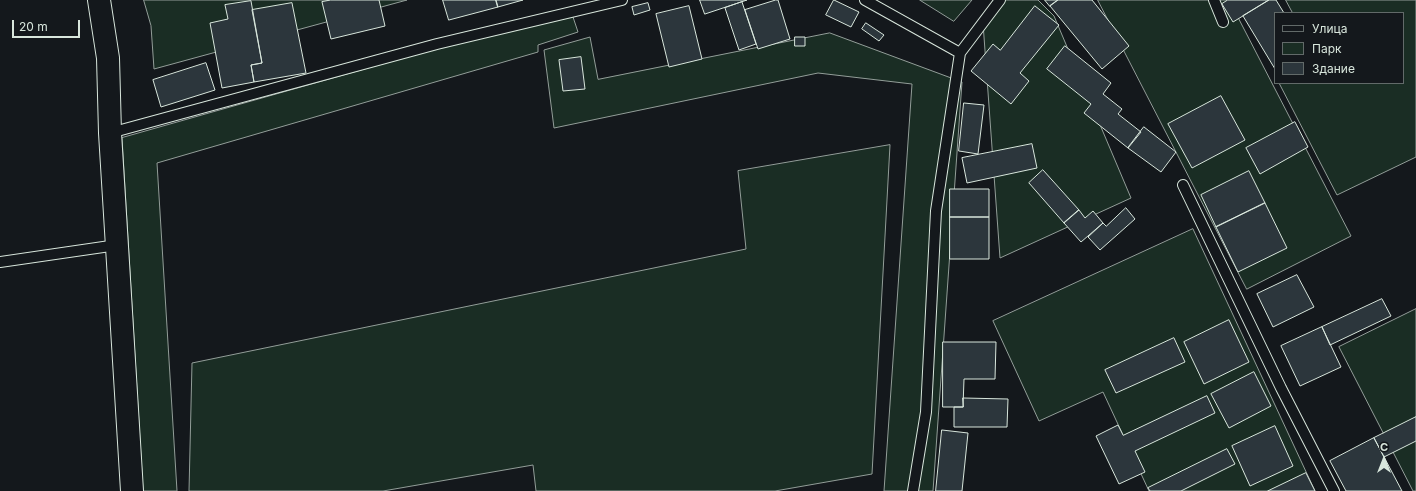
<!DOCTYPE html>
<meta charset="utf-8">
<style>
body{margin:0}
#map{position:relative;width:1416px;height:491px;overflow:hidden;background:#14181c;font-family:Inter,sans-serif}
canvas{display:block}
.legend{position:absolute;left:1274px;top:12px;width:130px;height:72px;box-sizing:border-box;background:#14181c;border:1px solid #626a69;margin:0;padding:5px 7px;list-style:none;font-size:12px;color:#d8e6dc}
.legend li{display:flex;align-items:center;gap:8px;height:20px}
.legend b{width:20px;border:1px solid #626a69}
.north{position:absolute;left:1364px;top:439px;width:40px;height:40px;-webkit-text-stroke:3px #14181c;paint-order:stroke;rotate:0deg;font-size:11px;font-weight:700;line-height:16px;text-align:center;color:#d8e6dc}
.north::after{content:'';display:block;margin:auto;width:14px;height:18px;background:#d8e6dc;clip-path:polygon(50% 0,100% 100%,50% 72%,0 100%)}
.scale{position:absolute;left:12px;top:20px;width:68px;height:18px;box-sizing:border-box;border:2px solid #d8e6dc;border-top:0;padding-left:5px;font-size:12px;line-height:14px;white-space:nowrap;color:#d8e6dc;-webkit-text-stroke:3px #14181c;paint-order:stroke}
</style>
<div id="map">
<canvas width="1416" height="491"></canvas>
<ul class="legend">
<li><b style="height:5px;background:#14181c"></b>Улица</li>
<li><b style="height:11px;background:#1a2d24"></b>Парк</li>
<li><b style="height:11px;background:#2c363c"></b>Здание</li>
</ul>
<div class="north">С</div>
<div class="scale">20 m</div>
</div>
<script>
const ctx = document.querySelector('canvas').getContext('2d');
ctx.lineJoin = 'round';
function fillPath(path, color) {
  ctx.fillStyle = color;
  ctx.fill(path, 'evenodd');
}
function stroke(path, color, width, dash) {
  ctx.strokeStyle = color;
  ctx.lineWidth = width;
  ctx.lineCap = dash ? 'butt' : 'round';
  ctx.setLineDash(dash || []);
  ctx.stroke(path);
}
const green = new Path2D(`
 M144,0H407L154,69L151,26Z
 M920,0H972L954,21Z
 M1006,0H1038L1054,16L1131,198L1000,258L983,23Z
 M1098,0H1229L1351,236L1247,289Z
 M1286,0H1416V157L1337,195L1279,83H1403V13H1293Z
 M571,11L578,32L538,45V52L157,163L177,491H143L122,138Z
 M830,33L962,82L933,491H884L912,84L818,73L554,128L544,50L590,37L598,79Z
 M890,145L872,474L775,491H536L533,465L383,491H189L192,363L746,249L738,171Z
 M1193,229L1315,491H1149L1103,392L1039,421L993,321Z
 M1416,309V491H1413L1339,347Z`);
fillPath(green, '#1a2d24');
stroke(green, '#939e99', 1);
const building = new Path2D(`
 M331,0H379L385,26L331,39L322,2Z
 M443,0H496L498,7L449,20Z
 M496,0H523L498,7Z
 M700,0H747L705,14Z
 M776,0H778L790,39L758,49L745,10Z
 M834,0L859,12L851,27L826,15Z
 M1045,0H1058L1050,6Z
 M1058,0H1092L1129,46L1102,69L1050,6Z
 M1228,0H1269L1233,22L1222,4Z
 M1269,0H1276L1284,13H1275V69L1243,16Z
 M251,1L262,63L251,65L254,82L222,88L210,23L228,19L225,5Z
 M742,2L756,44L739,50L725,8Z
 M292,3L306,73L254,82L251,65L262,63L252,10Z
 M648,3L650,10L634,15L632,7Z
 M689,6L702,59L669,67L656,14Z
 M1035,6L1059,25L1020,73L1029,81L1011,104L971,71L993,44L1000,50Z
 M866,23L884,35L879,41L862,29Z
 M795,37H805V46H795Z
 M1065,46L1111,83L1103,94L1122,109L1118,114L1141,132L1128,148L1084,113L1091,104L1047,69Z
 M581,57L585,89L563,91L559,60Z
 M206,63L215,90L161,107L153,80Z
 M1221,96L1245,140L1192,168L1168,124Z
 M964,103L984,105L978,154L959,151Z
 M1295,122L1308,147L1260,174L1246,148Z
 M1144,127L1176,152L1161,172L1128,148Z
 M1032,144L1037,168L967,183L962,158Z
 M1043,170L1079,210L1064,223L1029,183Z
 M1249,171L1265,203L1216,227L1201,195Z
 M950,189H989V217H950Z
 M1265,203L1287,248L1238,272L1216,227Z
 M1126,208L1135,219L1100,250L1088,237L1103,223L1106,226Z
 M1079,210L1085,218L1093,211L1103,223L1081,242L1064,223Z
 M950,217H989V259H950Z
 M1297,275L1314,307L1273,327L1257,294Z
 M1382,299L1391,316L1330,345L1322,327Z
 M1229,320L1249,362L1204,384L1184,342Z
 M1322,327L1341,367L1300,386L1281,346Z
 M1174,338L1185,362L1116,393L1105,370Z
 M943,342H996L995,379H964L963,407H943Z
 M1254,372L1271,406L1229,428L1211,394Z
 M1207,396L1215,413L1135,451L1145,472L1119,484L1096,436L1118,425L1123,435Z
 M963,398L1008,399L1007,427H954V407H963Z
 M1416,417V441L1384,457L1374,438Z
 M1275,426L1293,466L1250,486L1232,446Z
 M942,430L968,433L962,491H936Z
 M1374,438L1402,491H1346L1330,461Z
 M1227,449L1235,464L1181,491H1150L1148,488Z
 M1306,473L1315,491H1268Z`);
fillPath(building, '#2c363c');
stroke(building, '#d8e6dc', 1);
const lane = new Path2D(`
 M865,0L960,53
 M1214,0L1223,22
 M110,133L437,44L622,0
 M1183,185L1281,388L1334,491
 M0,262L117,245
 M913,491L926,412L936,211L960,53L1000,0`);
const secondary = new Path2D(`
 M99,0L108,58L110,133L132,491`);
stroke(lane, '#d8e6dc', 12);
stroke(secondary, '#d8e6dc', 24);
stroke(lane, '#14181c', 10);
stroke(secondary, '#14181c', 22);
</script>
